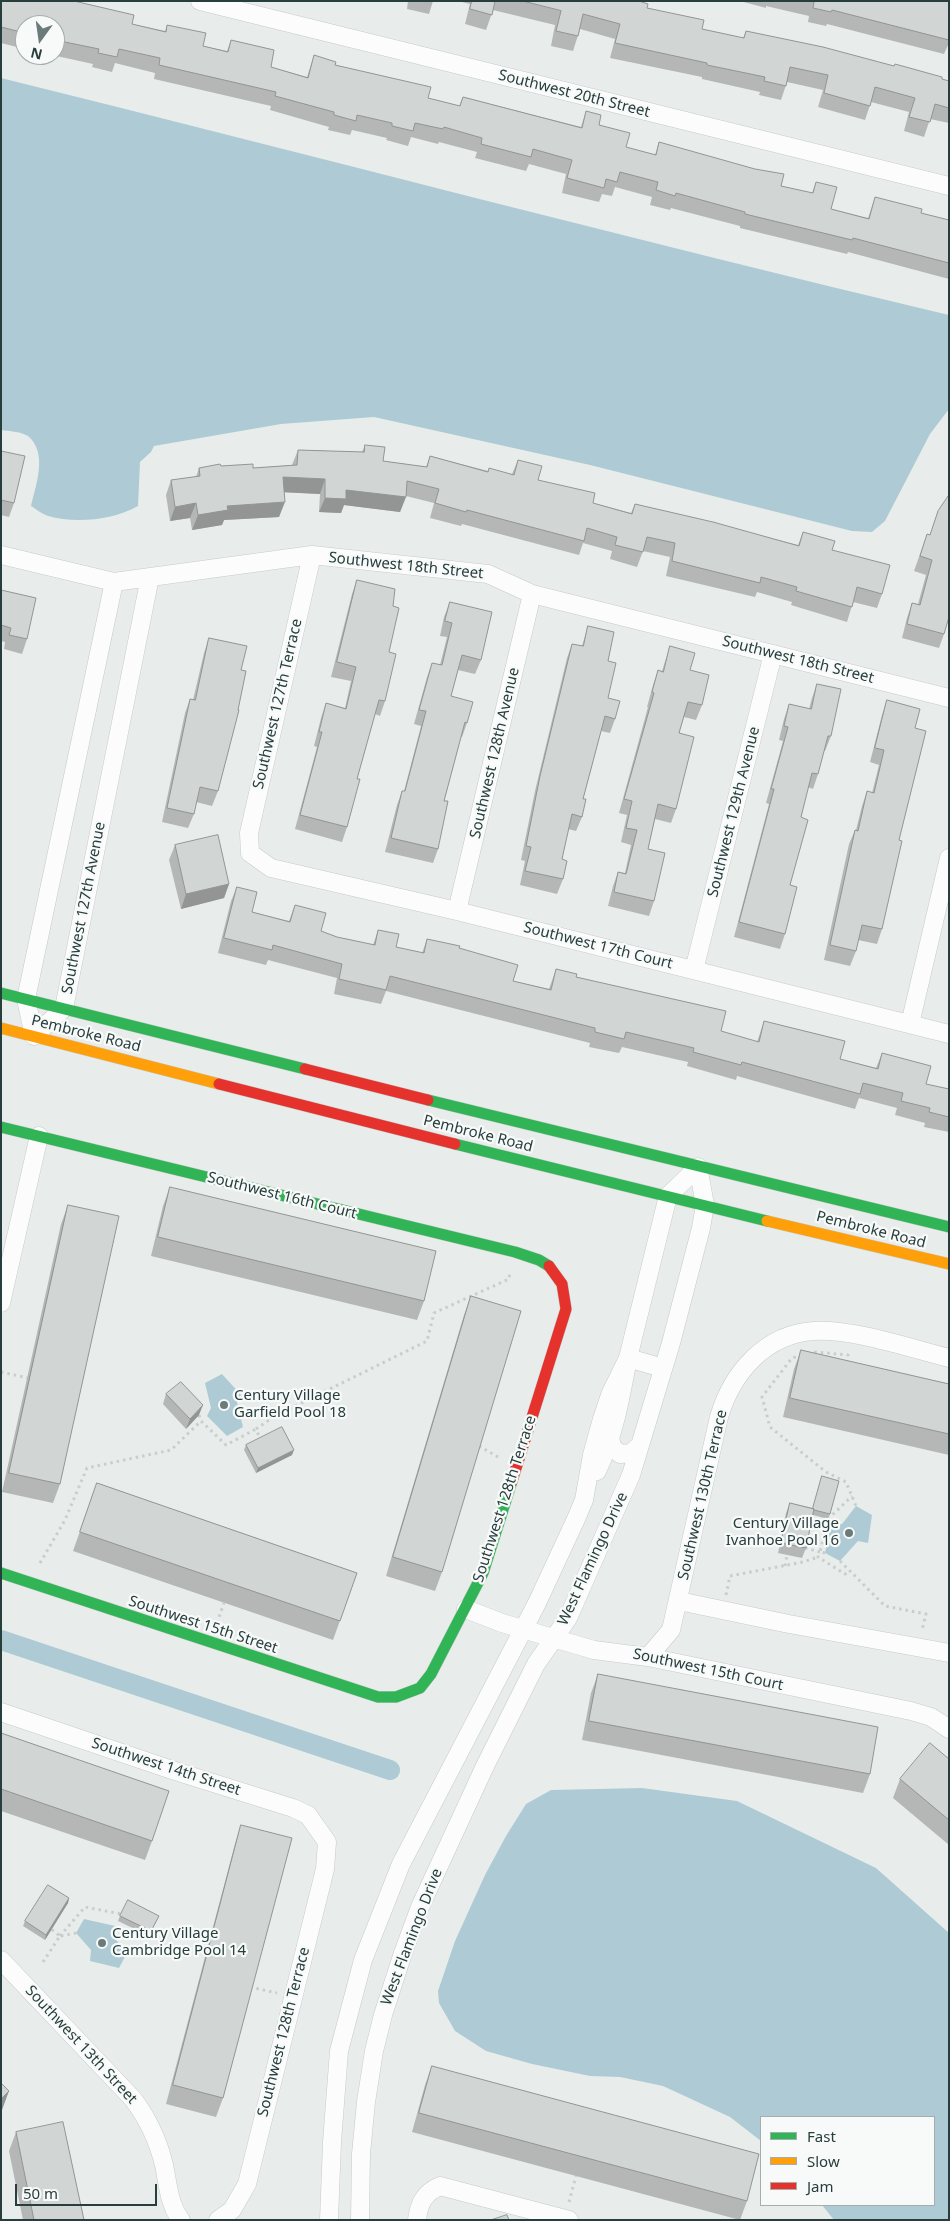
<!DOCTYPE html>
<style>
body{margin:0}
#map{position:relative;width:950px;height:2221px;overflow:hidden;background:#e8edeb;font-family:"Noto Sans",sans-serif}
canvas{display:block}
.frame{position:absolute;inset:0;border:2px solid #273e3c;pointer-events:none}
.legend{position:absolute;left:760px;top:2116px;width:175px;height:90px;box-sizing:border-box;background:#f7faf9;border:1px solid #a4afad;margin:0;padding:6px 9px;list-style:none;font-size:15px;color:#273e3c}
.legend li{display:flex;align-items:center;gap:10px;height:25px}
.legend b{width:25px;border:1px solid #a4afad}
.north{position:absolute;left:15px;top:15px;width:50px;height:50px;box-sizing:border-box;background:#f7faf9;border:1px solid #a4afad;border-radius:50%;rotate:194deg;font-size:14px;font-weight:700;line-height:20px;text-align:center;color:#273e3c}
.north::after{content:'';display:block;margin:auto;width:18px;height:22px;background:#6b7b79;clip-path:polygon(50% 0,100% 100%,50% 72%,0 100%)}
.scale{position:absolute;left:15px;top:2184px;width:142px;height:22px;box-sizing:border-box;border:2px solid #273e3c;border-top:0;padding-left:6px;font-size:15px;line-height:18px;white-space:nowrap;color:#273e3c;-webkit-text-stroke:4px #f7faf9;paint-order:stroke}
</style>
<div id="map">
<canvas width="950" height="2221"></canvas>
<div class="frame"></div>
<ul class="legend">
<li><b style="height:6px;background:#30b455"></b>Fast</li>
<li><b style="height:6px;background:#ff9f0a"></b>Slow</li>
<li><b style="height:6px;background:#e5322d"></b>Jam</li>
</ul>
<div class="north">N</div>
<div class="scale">50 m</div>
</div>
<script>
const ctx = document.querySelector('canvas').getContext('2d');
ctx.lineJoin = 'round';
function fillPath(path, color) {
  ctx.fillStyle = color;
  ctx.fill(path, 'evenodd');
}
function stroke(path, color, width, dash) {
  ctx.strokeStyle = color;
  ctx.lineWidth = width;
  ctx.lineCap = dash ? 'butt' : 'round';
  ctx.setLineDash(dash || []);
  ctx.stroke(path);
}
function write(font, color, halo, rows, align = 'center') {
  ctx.font = font + ' "Noto Sans",sans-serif';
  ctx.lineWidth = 4.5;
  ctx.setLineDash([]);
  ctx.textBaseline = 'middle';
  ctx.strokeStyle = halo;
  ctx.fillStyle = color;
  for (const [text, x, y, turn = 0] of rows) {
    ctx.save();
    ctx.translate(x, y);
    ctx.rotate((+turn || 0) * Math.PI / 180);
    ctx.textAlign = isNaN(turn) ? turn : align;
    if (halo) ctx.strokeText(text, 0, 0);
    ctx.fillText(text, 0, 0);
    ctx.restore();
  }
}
fillPath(new Path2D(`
 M1,78C317,156 632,240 949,315V409L930,434L885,521L872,532L852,531L590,465L374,417L281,424L154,446L151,452L140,462L138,506C114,520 75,524 48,516C42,514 36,509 31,506C36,484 48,453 28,436C22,432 9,431 1,430Z
 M222,1374L241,1395L237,1402L243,1427L227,1436L207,1416L211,1408L205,1383Z
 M856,1506L872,1515L868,1543L858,1541L840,1561L825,1553L831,1522L842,1524Z
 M642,1788L737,1801L876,1868L949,1933V2220H834L822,2205H934V2117H761V2141L730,2117L663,2086L620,2077L590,2076L532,2064L486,2051L455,2031L439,2003L438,1991L455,1941L485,1875L506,1836L526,1804L551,1790Z
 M84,1919L115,1926L113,1936L127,1953L119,1968L90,1961L91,1950L76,1933Z`), '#aecbd5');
stroke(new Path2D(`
 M1,1640L390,1770`), '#aecbd5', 20);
const street = new Path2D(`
 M200,1L949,186
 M1,555L114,582L312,555L488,574L532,594L949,698
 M312,555L249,833L250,853L271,868L457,911L949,1034
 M457,911L532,594
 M694,970L773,654
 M910,1024L949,858
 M34,1036L64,1008L150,577
 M34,1036L26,999L114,582
 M1,1303L39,1136
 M610,1437L612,1447L620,1454L631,1453L640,1445
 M597,1471C614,1436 621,1397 628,1358L663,1368
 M679,1601L789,1624L949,1653
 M466,1609L502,1623L594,1650L648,1657L911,1711L931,1717L949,1729
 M648,1657L671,1630L719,1417C732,1373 765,1334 814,1331C855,1329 909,1348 949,1358
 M1,1712L175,1771L293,1808L308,1815L327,1842L325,1869L247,2184L232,2210L218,2220
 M1,1960L133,2099C148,2119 158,2140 164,2165C168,2184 169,2205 181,2220
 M329,2220L332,2142L339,2051L363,1960L401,1864L537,1603L576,1519L584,1500L592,1455L602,1419L610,1395L628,1358L668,1196L698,1167
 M360,2220L361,2154L366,2102L374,2051L383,2015L403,1953L420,1907L485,1766L536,1664L568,1618L631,1475L671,1343L701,1228L705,1205L698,1167
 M417,2220C419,2203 424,2193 440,2186L569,2220`);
const fast = new Path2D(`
 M1,993L305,1069
 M428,1100L949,1227
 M1,1127L515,1252L539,1260L549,1266
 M455,1144L767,1221
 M1,1573L378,1697H396L420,1688L431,1674L483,1573L512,1481`);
const slow = new Path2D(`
 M1,1028L219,1084
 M767,1221L949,1264`);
const jam = new Path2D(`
 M305,1069L428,1100
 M219,1084L455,1144
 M512,1481L566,1309L562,1284L549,1266`);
stroke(street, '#c5cac8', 19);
stroke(fast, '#c5cbc9', 12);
stroke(slow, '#c5cbc9', 12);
stroke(jam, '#c5cbc9', 12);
stroke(new Path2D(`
 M808,1354L816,1352L848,1355L849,1350
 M802,1355L792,1358L762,1397L770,1427L826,1472L846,1482L856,1506
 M1,1372L28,1378
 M199,1415L201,1421
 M261,1441L256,1429L275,1416L427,1341L434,1313L509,1279L510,1272
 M479,1446L498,1457
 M805,1548L820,1552L818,1557L845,1574L850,1571
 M825,1553L820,1552L828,1519L852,1496
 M840,1561L885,1606L926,1614L922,1630
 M40,1563L65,1520L87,1468L171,1450L201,1421L226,1445L256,1429
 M785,1566L787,1555
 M726,1595L730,1576L803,1562L818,1557
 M217,1623L224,1603
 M60,1936L85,1907L121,1914
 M61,1936L76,1933
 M43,1962L60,1936L51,1929
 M250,1987L277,1993
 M569,2202L576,2176`), '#c8cecd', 3, [2.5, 4]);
stroke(street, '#fcfcfc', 18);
stroke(fast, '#30b455', 11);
stroke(slow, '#ff9f0a', 11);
stroke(jam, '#e5322d', 11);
fillPath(new Path2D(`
 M1,1L132,24L165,31L167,25L203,46L227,51L231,40L271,67L307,77L314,55L335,65L428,98L459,106L463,97L581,127L586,111L599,125L626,147L655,155L659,142L781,186L812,193L816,182L831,209L868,218L875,197L921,213L949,220V279L848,252L847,254L740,228V226L671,208L670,210L650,205L652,197L615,187L612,196L602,194L599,202L562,193L566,174L529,164L526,171L475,158L477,152L439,142L438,144L411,137L408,146L386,140L387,138L352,130L350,135L328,130L329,127L270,110L271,106L154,79L155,73L115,63L112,72L92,67L93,64L52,55H55V25H25V49L1,43Z
 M408,1H433L429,14L407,9Z
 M458,1H639L647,8L702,29L743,38L746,31L949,81V123L930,119L924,137L904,131L909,112L871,102L865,120L818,107L823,90L787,82L781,100L759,95L760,92L702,79V77L610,58L615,39L580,29L573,51L551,46L555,25L493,10L486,30L465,24L470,4Z
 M740,1H949V45H948L944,54L827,24L826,26L808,22L809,16L766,6V8Z
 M365,445L383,461L426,467L430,456L488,471L512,474L518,460L538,480L593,503L631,513L635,504L798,545L803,532L832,550L882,594L877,608L853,602L847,622L791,605L792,602L757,592L755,597L666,576L670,557L643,551L637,567L610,559L612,551L583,543L579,555L462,524L461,526L430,518L434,503L406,496L400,512L344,505L341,513L319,512L320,494L284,492L279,517L224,520L222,525L192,530L190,518L170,521L166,495L171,480L196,477L199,468L221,466L253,468L292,465L298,450L362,452Z
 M1,451L14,503L9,517L1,515Z
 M938,511L944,634L939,648L902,638L907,618L912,603L918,604L926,575L914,571L927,534L930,535Z
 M357,580L389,652L385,701L380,716L375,714L357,779L347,827L342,842L295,829L317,747L314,746L321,718L326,703L345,708L351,681L331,677L352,594Z
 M1,590L27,639L22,654L4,649L5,642L1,641Z
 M450,602L481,660L475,674L458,670L451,696L467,723L462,737H461L444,801L438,849L433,863L385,852L397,805L402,791H404L421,726L414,724L427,677L432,663L440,665L447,637L440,636L444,617Z
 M588,626L608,661V698L615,719L610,733L601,731L583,799L582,817L576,831L568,829L562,859L563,879L557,894L520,885L525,861L521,860L535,791L567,658L572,644L582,646Z
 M209,638L241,670L218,791L212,806L196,802L194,814L188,828L162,822L185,713L190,699L193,700L204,653Z
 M670,646L690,670L702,705L696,720L684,717L679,733L676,809L671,823L655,819L648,849L654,901L649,916L608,906L613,886L618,872L625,873L631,845L621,842L627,815L619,813L648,707H647L653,685L658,670L662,671Z
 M817,684L831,736L825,751H824L818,774L813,789L808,787L801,817L790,885L785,934L780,949L734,937L769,804L766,803L783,741L779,740L784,719L789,704L809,709L812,698Z
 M887,700L915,728L899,840L882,929L877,944L858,940L856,951L850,966L824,960L849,844L855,830H856L862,806L867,791L872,793L879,765L870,762L882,715Z
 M175,845L229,884L224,898L181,909L169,860Z
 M237,887L252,912L289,921L295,905L321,931L337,937L373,945L378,930L396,947L422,953L427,939L459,948L513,981L549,989L556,969L721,1031L757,1042L764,1021L840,1059L876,1068L882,1053L926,1084L949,1089V1132L924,1127L925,1123L895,1115L897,1108L859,1098L855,1109L737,1076L736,1080L687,1066L688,1062L622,1047L619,1053L589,1047L590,1043L386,991L381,1004L334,994L337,978L268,960L266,965L218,953L231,901Z
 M170,1187L424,1301L417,1320L151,1256L163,1206Z
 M68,1205L60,1484L53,1503L2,1492L61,1224Z
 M471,1296L442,1572L435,1591L386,1576L464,1315Z
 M801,1350L949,1384V1455L783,1417L794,1369Z
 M166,1394L199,1415L186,1429L163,1404Z
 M246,1445L292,1455L256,1473L244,1450Z
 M822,1476L830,1514L828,1519L813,1515L806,1548L802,1558L778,1553L786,1513L790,1503L813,1508Z
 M97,1483L357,1573L333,1640L73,1551Z
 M598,1674L870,1774L863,1793L582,1740L591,1693Z
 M1,1733L152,1841L145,1860L1,1811Z
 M949,1759V1845L893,1798L900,1779Z
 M241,1825L223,2098L216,2117L166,2104L235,1844Z
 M69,1898L68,1903L45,1940L23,1926L25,1921Z
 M120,1916H159L149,1936L118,1921Z
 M432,2066L747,2201L740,2220L412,2132L425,2085Z
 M16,2132L84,2220H23L9,2151Z`), '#b4b7b6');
fillPath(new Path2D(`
 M283,477L325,479L320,494L278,492Z
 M346,490L406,497L400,512L344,505L341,513L319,512L325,498Z
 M285,502L279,517L224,520L222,525L192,530L198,515L227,506Z
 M196,503L190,518L170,521L175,507Z
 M229,884L224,898L181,909L186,894Z
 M203,1405L199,1415L186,1429L190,1419Z
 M294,1450L292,1455L256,1473L258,1468Z
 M69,1898L68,1903L45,1940L46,1935Z
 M9,2091L2,2110L1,2111V2099Z`), '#929594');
const building = new Path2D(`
 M1,1H74L134,15L132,24L166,32L167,25L206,33L203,46L228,52L231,40L274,50L271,67L308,78L314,55L336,62L335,65L431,87L428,98L460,106L463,97L582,128L586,111L601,115L599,125L630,133L626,147L656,155L659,142L755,169L784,174L781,186L813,193L816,182L837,187L831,209L869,219L875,197L922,209L921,213L949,220V263L853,238L852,240L745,214V212L676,193L675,196L656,190L658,182L620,172L617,182L606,179L604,188L567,178L572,160L533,149L531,157L481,144L482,138L444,127L443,129L415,123L413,131L392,126V123L357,115L356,121L334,115V112L275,96L276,92L159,65L160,58L119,49L117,57L98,53L99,49L55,40V25H25V33L1,27Z
 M472,1H495L492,15L470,9Z
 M523,1H639L648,4L647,8L704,20L702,29L744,38L746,31L823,47L894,66L895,64L942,77V79L949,81V108L935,104L930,122L909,117L915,98L875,87L870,106L824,93L828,75L790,67L786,86L764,81L765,77L707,65V63L615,43L620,24L583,14L578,36L556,31L561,11Z
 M813,1H949V40L832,10L831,12L813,8L814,2Z
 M365,445L385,447L383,461L427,467L430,456L488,472L489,468L514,475L518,460L542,466L538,480L595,493L593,503L632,514L635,504L713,522L799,546L803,532L835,541L832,550L890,565L882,594L857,587L852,607L796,591L797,587L761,577L760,583L672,561L675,543L647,537L643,552L615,545L617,537L587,528L584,541L467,510L466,512L435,503L439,489L407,481L406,497L346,490V499L325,498V479L283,477L285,502L227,506L228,510L198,515L196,503L175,507L171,480L200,476L199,468L220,464L221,466L253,464V468L297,465L298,450L364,452Z
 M1,451L25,456L14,503L1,500Z
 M949,495V617L944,634L907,624L912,603L920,605L932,560L920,556L927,534L930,535L938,511Z
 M357,580L395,589L393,606L399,608L389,652L396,654L385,701L379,700L357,779H360L347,827L300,815L322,732H319L326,703L346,709L356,667L337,662Z
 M1,590L36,598L27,639L9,635L11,628L1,625Z
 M450,602L492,612L481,660L462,655L451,696L473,702L467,723L465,722L444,801H448L438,849L391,838L402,791H405L426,711L419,710L432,663L442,665L452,623L445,621Z
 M588,626L614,632L608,661L616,663L608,698L620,701L615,719L605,716L583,799H586L582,817L572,814L562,859L567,861L563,879L525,871L531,847L526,846L540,776L572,644L583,646Z
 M209,638L247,646L241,670L246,671L238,710H239L218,791L200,787L194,814L167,808L190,699L195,700Z
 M670,646L695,653L690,670L709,675L702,705L688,702L679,733L694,737L676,809L658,804L648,849L665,853L654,901L614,892L618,872L626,874L637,830L626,828L632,801L624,799L654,693L652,692L658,670L663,672Z
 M817,684L841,689L831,736H828L818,774L812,773L801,817L808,820L790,885L797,887L785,934L739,922L774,789H771L788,727L784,726L789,704L811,709Z
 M887,700L920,709L915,728L926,731L899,840L902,841L882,929L862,925L856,951L830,945L855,830L858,831L867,791L874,793L884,750L875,748Z
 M218,835L229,884L186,894L175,845Z
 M237,887L257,892L252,912L290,922L295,905L326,913L321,931L337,937L375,945L378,930L399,934L396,947L424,953L427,939L460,946L459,948L518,965L513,981L551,990L556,969L577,974L576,977L726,1011L721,1031L759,1042L764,1021L845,1041L840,1059L878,1069L882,1053L931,1066L926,1084L949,1089V1117L929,1112L930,1108L901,1101L903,1093L863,1083L860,1094L742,1062L741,1065L693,1052L694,1048L626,1032L624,1039L595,1032V1028L390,976L386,990L339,979L342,964L273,945L272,950L224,938Z
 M170,1187L436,1251L424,1301L158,1237Z
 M68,1205L119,1216L60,1484L9,1473Z
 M471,1296L521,1311L442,1572L393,1557Z
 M801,1350L949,1384V1434L790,1398Z
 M181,1382L203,1405L190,1419L166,1394Z
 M282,1427L294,1450L258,1468L246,1445Z
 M822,1476L839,1481L830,1514L814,1510V1509L813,1508Z
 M97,1483L357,1573L340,1621L80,1532Z
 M790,1503L814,1509L806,1548L781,1543Z
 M598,1674L878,1727L870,1774L589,1721Z
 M1,1733L169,1791L152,1841L1,1789Z
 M930,1743L949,1759V1820L900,1779Z
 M241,1825L292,1838L223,2098L173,2085Z
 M48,1885L69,1898L46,1935L25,1921Z
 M128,1900L159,1916L151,1931L120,1916Z
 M432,2066L759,2154L747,2201L419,2113Z
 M1,2083L9,2091L1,2099Z
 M63,2122L84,2220H34L16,2132Z
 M507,2215L509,2220H491Z`);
fillPath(building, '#d1d5d4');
stroke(building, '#929594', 1);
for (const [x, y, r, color] of [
 [224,1405,5,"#6b7b79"],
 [849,1533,5,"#6b7b79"],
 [102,1943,5,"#6b7b79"]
]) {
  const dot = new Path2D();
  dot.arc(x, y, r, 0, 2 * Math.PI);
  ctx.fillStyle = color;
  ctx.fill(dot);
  stroke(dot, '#f7faf9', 2);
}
write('15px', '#273e3c', '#f7faf9', [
 ["Southwest 20th Street",574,94,14],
 ["Southwest 18th Street",406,566,6],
 ["Southwest 18th Street",798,660,14],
 ["Southwest 127th Terrace",278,704,-77],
 ["Southwest 128th Avenue",495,753,-77],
 ["Southwest 129th Avenue",734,812,-76],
 ["Southwest 127th Avenue",84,908,-79],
 ["Southwest 17th Court",598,946,14],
 ["Pembroke Road",86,1034,14],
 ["Pembroke Road",478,1134,14],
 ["Southwest 16th Court",282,1196,14],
 ["Pembroke Road",871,1230,14],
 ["Southwest 130th Terrace",703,1495,-77],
 ["Southwest 128th Terrace",505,1499,-72],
 ["West Flamingo Drive",593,1559,-65],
 ["Southwest 15th Street",203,1625,18],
 ["Southwest 15th Court",708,1670,12],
 ["Southwest 14th Street",166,1767,18],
 ["West Flamingo Drive",412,1937,-69],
 ["Southwest 128th Terrace",284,2032,-76],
 ["Southwest 13th Street",81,2045,47]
]);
write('15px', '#273e3c', '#f7faf9', [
 ["Century Village",234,1396],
 ["Garfield Pool 18",234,1413],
 ["Century Village",839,1524,"right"],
 ["Ivanhoe Pool 16",839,1541,"right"],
 ["Century Village",112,1934],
 ["Cambridge Pool 14",112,1951]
], 'left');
</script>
